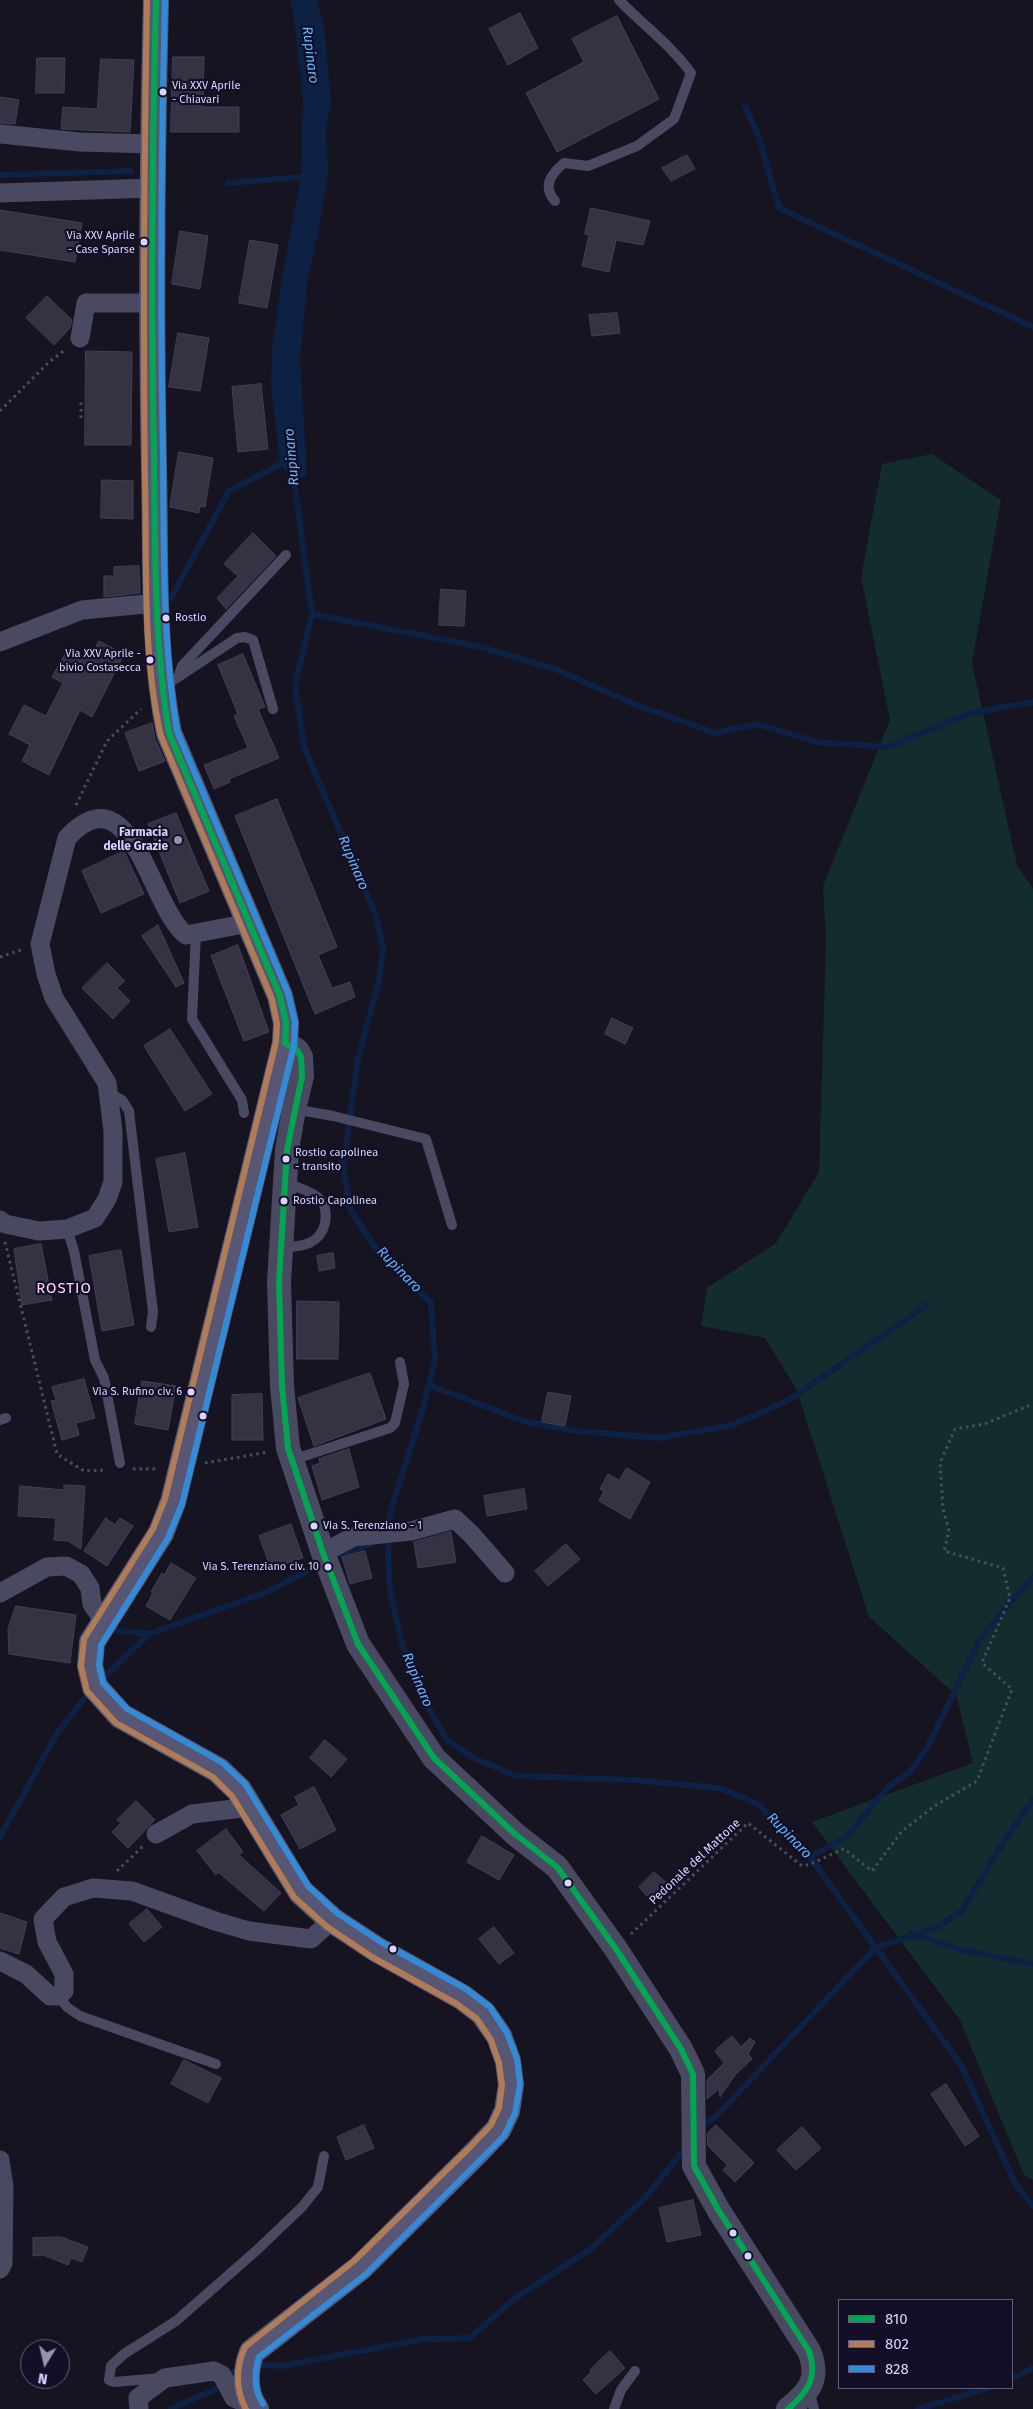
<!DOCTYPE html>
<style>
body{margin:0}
#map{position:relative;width:1033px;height:2409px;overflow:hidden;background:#161421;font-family:"Fira Sans",sans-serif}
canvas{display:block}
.legend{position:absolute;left:838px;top:2299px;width:175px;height:90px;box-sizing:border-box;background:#130f26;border:1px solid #625e7d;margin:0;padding:6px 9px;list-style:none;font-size:15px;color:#d9d4ff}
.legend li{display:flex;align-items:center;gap:10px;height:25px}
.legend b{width:25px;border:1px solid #625e7d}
.north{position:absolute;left:20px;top:2339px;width:50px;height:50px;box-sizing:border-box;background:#130f26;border:1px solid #625e7d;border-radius:50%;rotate:189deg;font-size:14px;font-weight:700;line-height:20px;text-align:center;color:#d9d4ff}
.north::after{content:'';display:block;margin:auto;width:18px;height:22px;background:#9591b1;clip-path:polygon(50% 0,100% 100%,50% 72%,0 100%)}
</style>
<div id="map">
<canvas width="1033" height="2409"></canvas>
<ul class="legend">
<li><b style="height:6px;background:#00a651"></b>810</li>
<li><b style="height:6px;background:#b07c57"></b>802</li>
<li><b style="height:6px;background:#338bd7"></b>828</li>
</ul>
<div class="north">N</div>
</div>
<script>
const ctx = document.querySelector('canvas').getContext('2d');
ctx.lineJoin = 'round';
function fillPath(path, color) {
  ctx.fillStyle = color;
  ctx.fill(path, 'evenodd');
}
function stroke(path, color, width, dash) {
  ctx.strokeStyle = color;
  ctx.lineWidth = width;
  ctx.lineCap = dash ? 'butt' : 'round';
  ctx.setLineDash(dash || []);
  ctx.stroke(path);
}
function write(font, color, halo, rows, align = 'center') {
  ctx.font = font + ' "Fira Sans",sans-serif';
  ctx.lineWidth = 4.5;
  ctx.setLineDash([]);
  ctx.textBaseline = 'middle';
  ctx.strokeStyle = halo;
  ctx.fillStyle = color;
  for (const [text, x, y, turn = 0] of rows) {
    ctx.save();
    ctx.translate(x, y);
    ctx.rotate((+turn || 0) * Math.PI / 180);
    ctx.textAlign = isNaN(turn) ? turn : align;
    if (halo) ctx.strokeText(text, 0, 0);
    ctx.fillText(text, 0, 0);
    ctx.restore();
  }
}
fillPath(new Path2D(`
 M932,454L1001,500L972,663L1017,865L1033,889V2180L1024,2175L960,2020L812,1822L973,1763L956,1695L869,1617L796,1388L765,1338L701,1326L707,1288L776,1243L819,1172L826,940L823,886L890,720L861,577L882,464Z`), '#132c2d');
fillPath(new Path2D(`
 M290,0H317L325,33L331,103L326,127L328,172L319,229L308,276L300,360L307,475L294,480L280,464L271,385L272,348L283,271L301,177L303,99L293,11Z`), '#0d2144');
stroke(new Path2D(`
 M745,106L758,135L779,208L1033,327
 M0,175L131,171
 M228,183L301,177L309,175
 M293,473L312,614L295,685L304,747L375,913L383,947L379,981L358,1058L343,1167L351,1211L379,1253L431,1303L435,1360L423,1408L390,1513L388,1554L390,1590L402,1644L430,1710L447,1740L474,1758L516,1776L633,1780L719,1788L758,1804L807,1853L961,2065L1016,2185L1033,2206
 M171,598L229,491L286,461
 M312,614L481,647L555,669L634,704L715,733L757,724L817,742L887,747L971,713L1033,702
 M429,1385L526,1422L576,1431L659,1438L732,1425L789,1400L927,1305
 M335,1556L377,1542
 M111,1630L149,1634
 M100,1681L149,1634L267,1592L322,1563
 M0,1837L57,1733L91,1690
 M810,1857L847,1836L889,1786L910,1772L927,1748L980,1639L1033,1576
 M911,1934L962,1950L1033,1964
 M707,2123L722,2110L875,1948L937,1927L962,1911L992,1860L1033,1799
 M255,2365L283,2366L423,2339L470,2338L514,2299L592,2248L645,2198L682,2152
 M1012,2378L1033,2368
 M171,2409L220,2387L239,2367
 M918,2409L988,2388`), '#0d2144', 6);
const building = new Path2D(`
 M520,13L538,48L508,65L489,29Z
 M617,16L659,99L557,152L526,93L584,62L572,39Z
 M173,57H204L203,107H239V132H171Z
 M37,58H65L64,93H36Z
 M101,59L134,60L130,132L61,129L63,107L97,109Z
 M0,97L19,100L15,124L0,123Z
 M687,155L695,169L671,181L662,168Z
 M591,208L650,221L643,245L616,240L609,272L582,266L589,235L585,234Z
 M0,210L82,223L75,262L0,250Z
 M180,231L208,236L200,289L172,284Z
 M250,240L278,245L267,308L239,303Z
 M47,296L72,320L70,328L54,345L26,318Z
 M617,313L620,333L592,336L589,315Z
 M178,333L209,338L200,391L169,387Z
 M86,351L132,352L131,445H85Z
 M261,384L268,449L238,452L232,387Z
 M179,452L213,458L205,507L200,506L199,513L170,507Z
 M102,480L133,481V519L101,518Z
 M253,533L276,556L226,609L217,598L238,576L224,564Z
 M139,566L140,593L104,597V576H114V567Z
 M441,589L466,591L464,626L439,625Z
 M99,641L124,654L92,717L80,710L49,775L22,761L30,745L9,734L24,705L46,716L63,683L52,677L68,649L89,660Z
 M243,654L265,707L258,709L279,758L229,779L230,782L214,789L204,765L248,748L234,716L238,714L218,665Z
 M152,723L155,739L165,761L139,771L125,733Z
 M277,799L337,947L318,955L332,988L350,982L355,997L315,1014L235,816Z
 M176,813L209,891L180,903L148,824Z
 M124,851L144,894L101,913L82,871Z
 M158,925L184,983L176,987L142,936Z
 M238,945L269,1032L244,1041L211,956Z
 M107,963L125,981L117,988L130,1001L113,1019L82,988Z
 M612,1018L633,1028L625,1044L605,1034Z
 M170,1029L212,1094L185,1111L144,1046Z
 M185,1153L198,1227L169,1232L156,1159Z
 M41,1244L52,1300L22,1305L14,1249Z
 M121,1250L134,1325L102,1331L89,1256Z
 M333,1253L335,1268L319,1271L317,1256Z
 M297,1301L339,1302L338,1359H297Z
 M370,1373L386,1419L314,1446L298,1398Z
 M84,1379L95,1418L76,1423L79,1435L62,1440L51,1401L56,1400L52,1387Z
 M142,1381L176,1386L168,1430L135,1424Z
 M548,1392L571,1396L565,1426L542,1422Z
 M262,1394L263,1440H232V1395Z
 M349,1449L359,1487L322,1500L312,1466L320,1463L319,1459Z
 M627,1468L650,1482L630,1519L599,1501L604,1491L600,1489L608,1474L619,1480Z
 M64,1485L85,1486L81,1549L68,1541L54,1540L56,1518L18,1516L20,1486L64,1490Z
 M524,1489L527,1509L487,1516L484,1496Z
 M106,1518L115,1525L120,1518L133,1526L107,1566L84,1551Z
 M291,1524L303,1558L271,1569L259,1536Z
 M451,1532L456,1562L418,1568L414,1542Z
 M566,1544L580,1559L548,1586L535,1571Z
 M365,1551L372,1578L350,1584L342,1557Z
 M171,1563L196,1578L170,1620L146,1606L153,1593L151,1592L162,1573L164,1575Z
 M16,1606L76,1615L70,1663L9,1654L8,1629Z
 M325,1740L347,1759L331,1777L310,1758Z
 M314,1787L336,1830L300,1849L281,1815L299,1805L295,1797Z
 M136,1801L155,1820L128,1848L112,1832L121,1823L117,1820Z
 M226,1829L243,1852L239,1855L281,1893L264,1911L218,1872L216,1875L197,1851Z
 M482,1836L514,1855L499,1880L467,1862Z
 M654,1872L669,1885L653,1903L639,1887Z
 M147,1909L162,1927L144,1942L129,1924Z
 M0,1913L27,1922L19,1954L0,1948Z
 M494,1927L514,1953L499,1964L479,1939Z
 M732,2036L741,2047L750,2038L755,2042L748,2054L752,2059L735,2075L720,2097L719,2089L707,2099V2080L724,2063L715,2051Z
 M184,2060L221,2078L208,2103L171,2084Z
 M946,2084L979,2136L965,2146L931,2094Z
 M364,2125L374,2148L346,2160L337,2137Z
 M716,2125L754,2163L735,2182L723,2170L727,2165L708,2146L707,2134Z
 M802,2127L821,2148L796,2170L777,2150Z
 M693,2200L701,2235L667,2242L659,2208Z
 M61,2237L88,2247L82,2262L71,2258L68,2265L43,2255L33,2256V2238Z
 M610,2351L625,2368L596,2394L583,2380L591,2372L590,2370Z`);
fillPath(building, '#343243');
stroke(building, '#433f54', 1);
stroke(new Path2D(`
 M0,411L48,363L66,349
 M81,418V399
 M76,805L107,741L141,709
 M0,957L21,950
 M5,1242L57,1454L84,1471L107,1470
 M205,1463L268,1452
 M133,1469H157
 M117,1871L143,1846
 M631,1934L748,1823L802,1866C813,1865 832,1853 844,1849L872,1871L902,1831L936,1805L977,1781L1012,1689L982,1663L1010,1598L1003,1568L944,1551L949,1531L943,1509L940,1463L955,1429L985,1424L1033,1404`), '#44505f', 3, [2.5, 4]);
stroke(new Path2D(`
 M555,201C542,186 551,174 564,163L588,166L637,146L674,119L691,73C671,45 643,25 619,0
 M179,675L182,666L286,555
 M163,687L237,638L245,637L253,640L273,709
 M196,932L192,1019L242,1100L244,1113
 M108,1092L122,1100L129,1111L153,1312L151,1327
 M294,1109L333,1116L426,1139L452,1225
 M67,1229L74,1251L95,1360L104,1378L120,1463
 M282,1248C302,1246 320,1245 325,1223C326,1218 326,1208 323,1203C316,1192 297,1188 285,1182
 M0,1420L6,1418
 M292,1460L390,1428L395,1423L404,1384L400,1362
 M58,1996L67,2007L80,2016L216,2064
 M161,2378L114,2382L109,2380L111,2366L124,2354L176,2321L257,2250L302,2207L318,2187L324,2156
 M809,2390L814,2409
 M614,2409L621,2390L635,2371`), '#4a4962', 10);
stroke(new Path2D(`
 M0,134L80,142L153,144
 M0,193L153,188
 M80,338L86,303H151
 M0,642L82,610L156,603
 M0,1220L5,1224L39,1231L67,1229L95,1218L107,1199L113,1182V1131L107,1083L54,998L46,974L40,944L67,838C132,768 150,908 186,935L249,923
 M323,1553L353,1537L411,1531L455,1519L472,1535L505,1573
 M0,1593L47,1567L66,1566L81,1574L90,1588L92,1604L104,1621
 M156,1834L192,1814L251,1807
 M0,1961L26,1974L50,1996H58L64,1991V1974L47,1942L43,1919L64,1897L93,1888L132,1891L215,1921L249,1931L311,1939L332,1920
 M0,2160L4,2187L3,2263L0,2269
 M139,2409L138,2398L165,2378L214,2371L222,2375L234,2398L252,2405`), '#4a4962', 19);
stroke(new Path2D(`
 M285,1043L297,1050L301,1057L302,1076L294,1109L287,1150L279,1282L282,1386L288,1448L323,1553L358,1644L434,1758L515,1834L557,1867L616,1949L681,2049L693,2074L694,2166L719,2211L809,2351C820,2378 810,2392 788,2409`), '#4a4962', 24);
stroke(new Path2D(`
 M156,0C152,157 151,313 154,469C156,557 152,647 169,733L280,996L286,1023L285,1043L173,1502L161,1533L92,1642L90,1666L95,1687L121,1716L218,1770L239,1790L301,1892L332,1920L376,1949L462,1997L483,2013L499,2036L508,2061L511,2085L507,2111L498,2130L476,2153L360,2268L252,2352C245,2369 244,2394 256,2409`), '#575674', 26);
stroke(new Path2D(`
 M156,0C152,153 151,305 154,458C155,550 154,642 169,733L280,996L286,1023L285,1043
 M285,1043L297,1050L301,1057L302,1076L287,1150L279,1282L282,1386L288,1448L323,1553L358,1644L434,1758L515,1834L557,1867L616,1949L681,2049L693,2074L694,2166L719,2211L809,2351C818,2377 808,2392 788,2409`), '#00a651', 6);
stroke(new Path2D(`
 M147,0C144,160 143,320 145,480C147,565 142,653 161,736L272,999L277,1024L276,1042L165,1499L153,1529L84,1639L81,1666L87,1691L116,1723L213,1777L232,1796L294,1897L326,1926L372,1957L457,2004L477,2019L491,2040L499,2063L502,2085L499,2108L491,2125L470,2147L354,2261L245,2347C236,2366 235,2390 246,2409`), '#b07c57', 6);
stroke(new Path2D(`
 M165,0C161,152 160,303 163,455C164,547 162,639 177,731L288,993L295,1022L294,1045L182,1504L168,1538L101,1645L99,1665L103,1683L127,1709L223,1763L245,1784L308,1886L337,1913L381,1942L466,1989L490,2007L507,2033L517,2059L520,2084L515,2113L504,2136L366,2274L259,2357C254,2373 254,2390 263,2404`), '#338bd7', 6);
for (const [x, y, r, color] of [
 [163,92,4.5,"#d9d4ff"],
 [144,242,4.5,"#d9d4ff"],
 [166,618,4.5,"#d9d4ff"],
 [150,660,4.5,"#d9d4ff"],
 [178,840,5,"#9591b1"],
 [286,1159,4.5,"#d9d4ff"],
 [284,1201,4.5,"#d9d4ff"],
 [191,1392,4.5,"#d9d4ff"],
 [203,1416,4.5,"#d9d4ff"],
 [314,1526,4.5,"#d9d4ff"],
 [328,1567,4.5,"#d9d4ff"],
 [568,1883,4.5,"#d9d4ff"],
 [393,1949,4.5,"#d9d4ff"],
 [733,2233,4.5,"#d9d4ff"],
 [748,2256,4.5,"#d9d4ff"]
]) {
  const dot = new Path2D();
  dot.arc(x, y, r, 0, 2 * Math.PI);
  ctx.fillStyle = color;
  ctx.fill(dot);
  stroke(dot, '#130f26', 2);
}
write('11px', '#d9d4ff', '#130f26', [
 ["Via XXV Aprile",172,86],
 ["- Chiavari",172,100],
 ["Via XXV Aprile",135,236,"right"],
 ["- Case Sparse",135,250,"right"],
 ["Rostio",175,618],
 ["Via XXV Aprile -",141,654,"right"],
 ["bivio Costasecca",141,668,"right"],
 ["Rostio capolinea",295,1153],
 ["- transito",295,1167],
 ["Rostio Capolinea",293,1201],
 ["Via S. Rufino civ. 6",182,1392,"right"],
 ["Via S. Terenziano - 1",323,1526],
 ["Via S. Terenziano civ. 10",319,1567,"right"]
], 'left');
write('bold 12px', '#d9d4ff', '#130f26', [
 ["Farmacia",168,833],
 ["delle Grazie",168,847]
], 'right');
write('12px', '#d9d4ff', '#130f26', [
 ["Pedonale del Mattone",695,1862,-43]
]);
write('italic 14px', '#62b6ff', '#130f26', [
 ["Rupinaro",310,55,83],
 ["Rupinaro",292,457,-95],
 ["Rupinaro",353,863,67],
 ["Rupinaro",399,1270,46],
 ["Rupinaro",417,1680,67],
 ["Rupinaro",789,1836,46]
]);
ctx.letterSpacing = '1px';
write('15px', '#ffd6f0', '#130f26', [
 ["ROSTIO",64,1289]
]);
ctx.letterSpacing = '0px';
</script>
